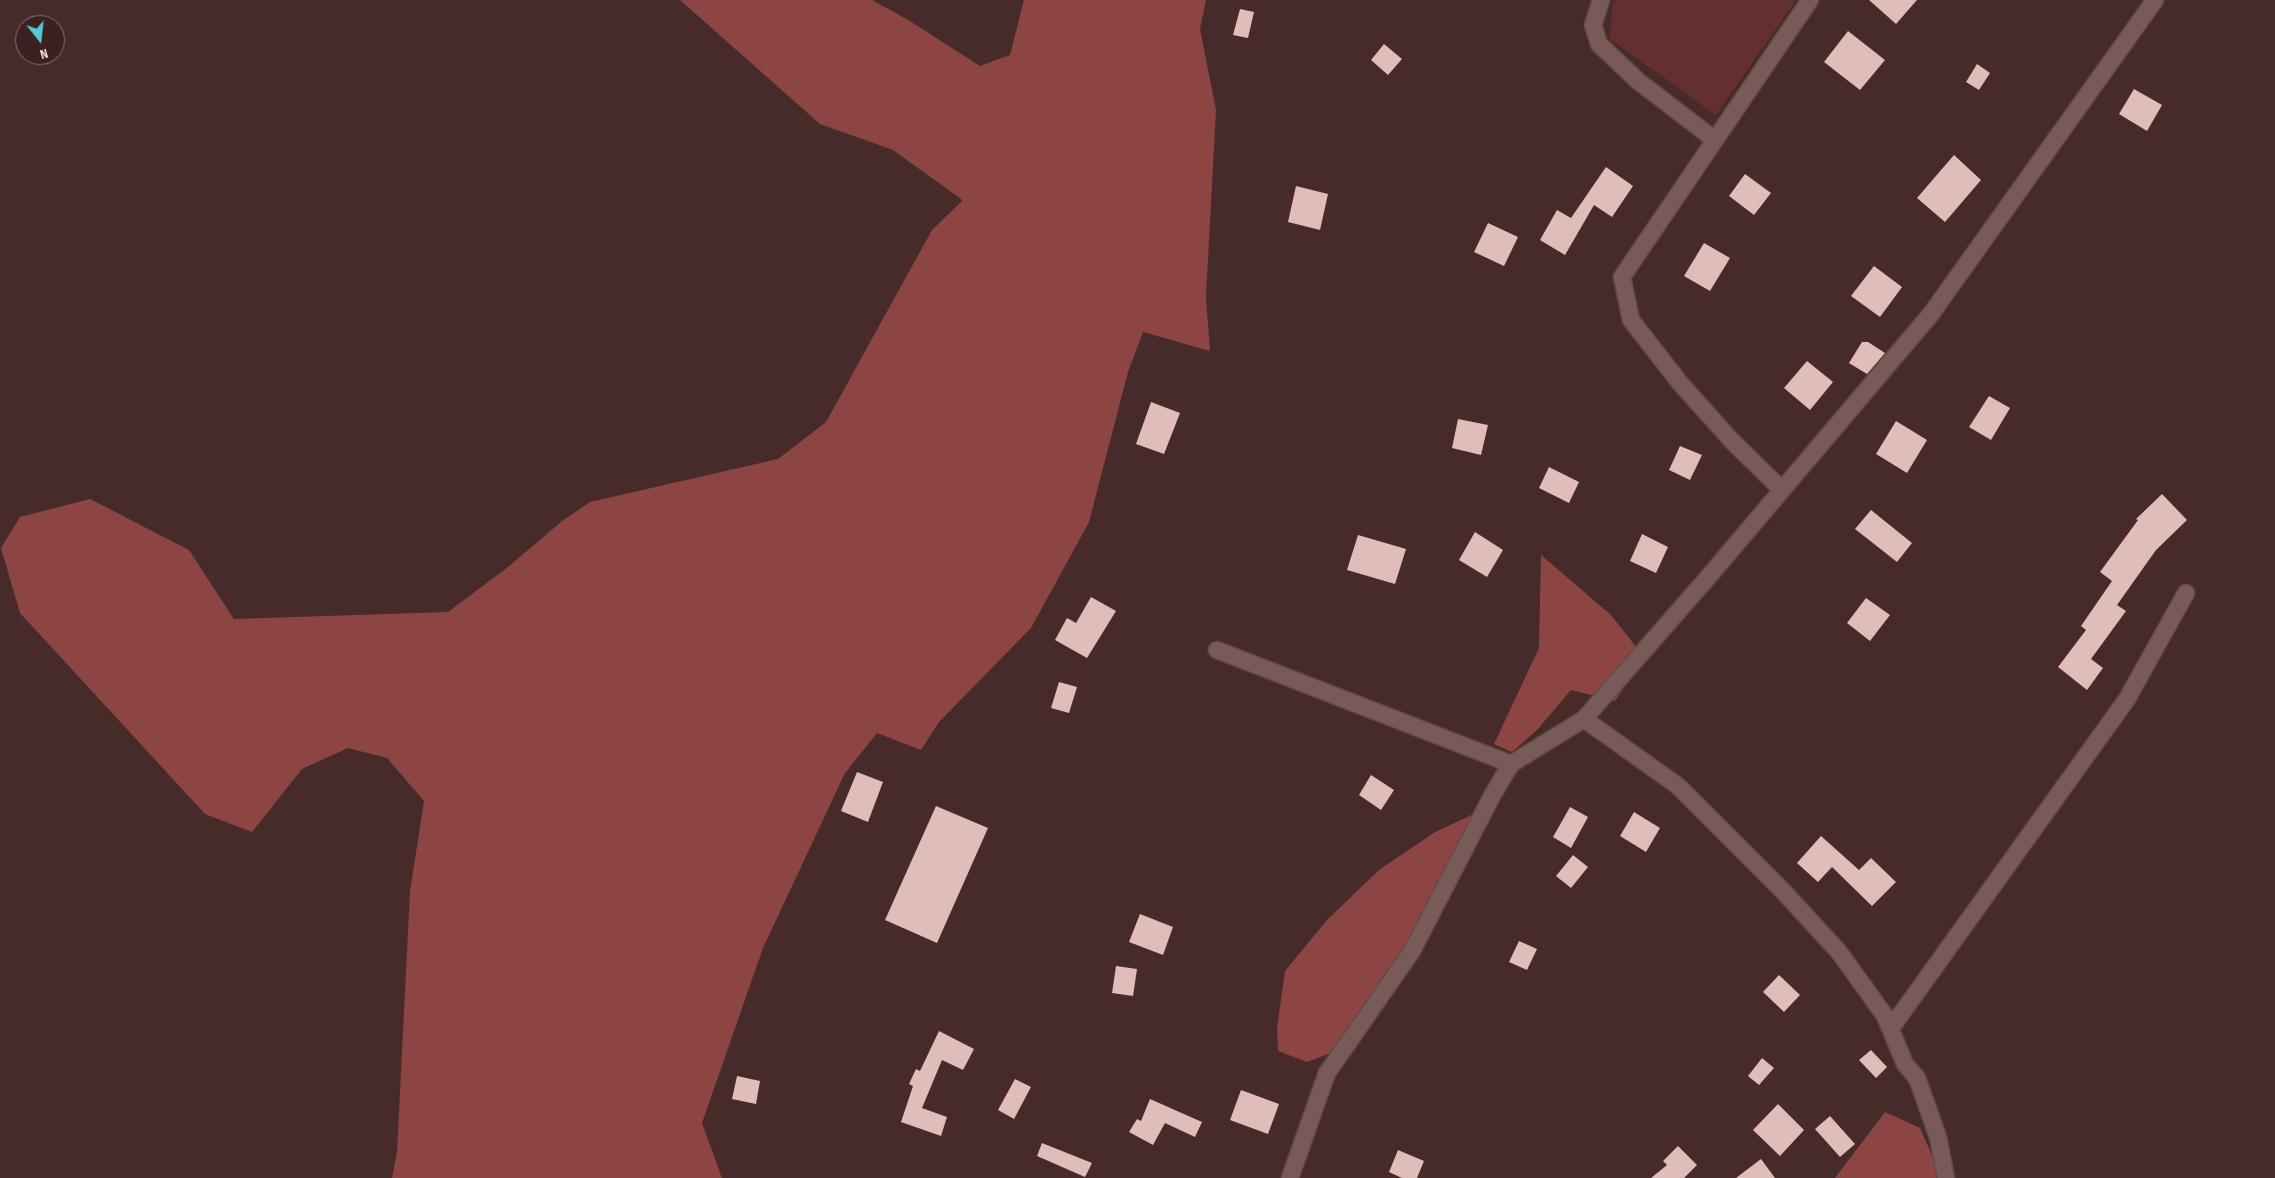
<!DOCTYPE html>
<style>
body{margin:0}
#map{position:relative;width:2275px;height:1178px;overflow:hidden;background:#462b2a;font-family:"Sofia Sans Condensed",sans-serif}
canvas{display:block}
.north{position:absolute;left:15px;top:15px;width:50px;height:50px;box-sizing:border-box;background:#3c2120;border:1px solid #887170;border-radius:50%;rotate:164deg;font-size:14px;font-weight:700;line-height:20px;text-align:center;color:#fbe8e7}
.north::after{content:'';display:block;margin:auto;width:18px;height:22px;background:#52ccd6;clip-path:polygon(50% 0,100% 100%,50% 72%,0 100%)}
</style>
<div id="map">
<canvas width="2275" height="1178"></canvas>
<div class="north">N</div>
</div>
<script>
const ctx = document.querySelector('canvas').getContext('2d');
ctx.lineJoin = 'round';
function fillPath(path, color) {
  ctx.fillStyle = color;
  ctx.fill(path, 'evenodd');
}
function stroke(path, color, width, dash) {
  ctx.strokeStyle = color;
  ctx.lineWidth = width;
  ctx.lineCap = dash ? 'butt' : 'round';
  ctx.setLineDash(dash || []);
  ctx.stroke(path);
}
fillPath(new Path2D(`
 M1616,0H1796L1716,115L1610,39L1612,6Z`), '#64302f');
fillPath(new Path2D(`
 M680,0H872L910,21L980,66L1010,55L1024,0H1206L1200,29L1216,110L1206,297L1210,351L1143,332L1128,372L1089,522L1031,628L939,722L921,750L877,733L845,773L763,948L702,1123L722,1178H392L397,1152L410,891L424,801L387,758L348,748L302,769L252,832L205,814L20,613L1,548L20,517L90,499L189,550L234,619L448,612L508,567L562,521L590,502L778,459L826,422L932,230L962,201L961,199L893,150L820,124Z
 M1541,555L1611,615L1644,657L1615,701L1571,690L1537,730L1512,752L1494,744L1539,648Z
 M1476,813L1431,911L1378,1015L1336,1051L1307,1062L1278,1051L1277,1028L1285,971L1327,920L1379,870L1435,832Z
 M1885,1112L1920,1128L1942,1178H1835Z`), '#8c4542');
fillPath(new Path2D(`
 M1869,0H1917L1896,24Z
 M1240,9L1254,12L1248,38L1233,35Z
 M1848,31L1885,60L1860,90L1824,62Z
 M1384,44L1402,59L1388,75L1371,60Z
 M1977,64L1990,73L1979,90L1966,82Z
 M2134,89L2162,105L2147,131L2119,114Z
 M1954,155L1981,180L1945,222L1917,198Z
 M1606,167L1633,186L1612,217L1594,205L1565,255L1540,240L1557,210L1571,218Z
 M1745,174L1771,193L1754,215L1729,196Z
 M1296,186L1328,194L1320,230L1288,222Z
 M1488,223L1518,237L1504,266L1474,252Z
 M1704,243L1730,258L1710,291L1684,276Z
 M1874,266L1902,287L1880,317L1851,296Z
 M1862,342H1868L1885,353L1867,374L1849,363Z
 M1807,361L1833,382L1810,410L1784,388Z
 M1989,396L2010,408L1991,440L1969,427Z
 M1151,402L1180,413L1164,454L1136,444Z
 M1458,419L1488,425L1481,455L1452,448Z
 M1896,421L1927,440L1907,473L1876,454Z
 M1680,446L1702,455L1690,480L1669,470Z
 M1549,467L1579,482L1569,503L1539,488Z
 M2162,494L2187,520L2156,550L2117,605L2126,611L2091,659L2103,668L2087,690L2058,667L2086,630L2081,626L2112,581L2100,572L2138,520L2136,519Z
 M1871,510L1912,543L1897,562L1855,529Z
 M1475,532L1503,550L1487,577L1459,560Z
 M1642,534L1668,547L1656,573L1630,561Z
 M1358,535L1406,549L1395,584L1347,570Z
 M1091,597L1116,611L1087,658L1055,640L1067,618L1076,623Z
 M1866,598L1890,615L1870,641L1847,623Z
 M1059,682L1077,687L1069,713L1051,708Z
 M857,772L883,782L868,822L841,811Z
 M1371,775L1394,790L1381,810L1359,795Z
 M936,806L988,828L937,943L885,920Z
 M1570,807L1588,817L1571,848L1553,837Z
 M1634,812L1660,828L1646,852L1620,836Z
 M1821,836L1859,870L1871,858L1896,882L1872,906L1832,867L1818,882L1797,863Z
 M1573,855L1588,867L1571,888L1556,876Z
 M1140,914L1173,927L1163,955L1129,942Z
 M1519,941L1537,949L1527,970L1509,962Z
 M1116,966L1137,969L1133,996L1112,993Z
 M1779,975L1800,995L1784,1012L1763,992Z
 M939,1031L974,1049L963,1070L942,1060L922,1108L947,1117L941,1136L901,1122L913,1086L909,1084L916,1069L920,1071Z
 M1871,1050L1887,1067L1876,1078L1859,1060Z
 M1762,1058L1774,1068L1759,1085L1748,1076Z
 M737,1076L760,1081L756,1104L732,1099Z
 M1015,1079L1031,1087L1014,1119L998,1110Z
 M1241,1090L1279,1104L1268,1134L1230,1120Z
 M1150,1099L1202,1122L1195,1137L1165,1123L1153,1145L1129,1132L1137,1119L1141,1121Z
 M1778,1104L1804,1130L1780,1156L1753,1130Z
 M1830,1116L1855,1144L1840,1157L1815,1129Z
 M1042,1143L1092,1163L1085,1177L1037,1156Z
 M1678,1146L1697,1165L1684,1178H1651L1667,1165L1663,1161Z
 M1398,1150L1424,1161L1417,1178H1402L1389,1172Z
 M1761,1159L1775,1178H1736Z`), '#e0bdba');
const street = new Path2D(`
 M1601,0L1593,25L1599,44L1638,81L1715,140
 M1782,490L1732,441L1680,383L1631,320L1622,277L1810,0
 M1217,650L1511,764L1584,719L1710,575L1931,314L2155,0
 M1584,719L1678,786L1782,890L1839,952L1885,1016L1905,1064L1917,1078L1938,1137L1946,1178
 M1891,1028L2127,699L2186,593
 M1290,1178L1327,1073L1412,951L1493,794L1511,764`);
stroke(street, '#624a49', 19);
stroke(street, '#785a58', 16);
</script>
